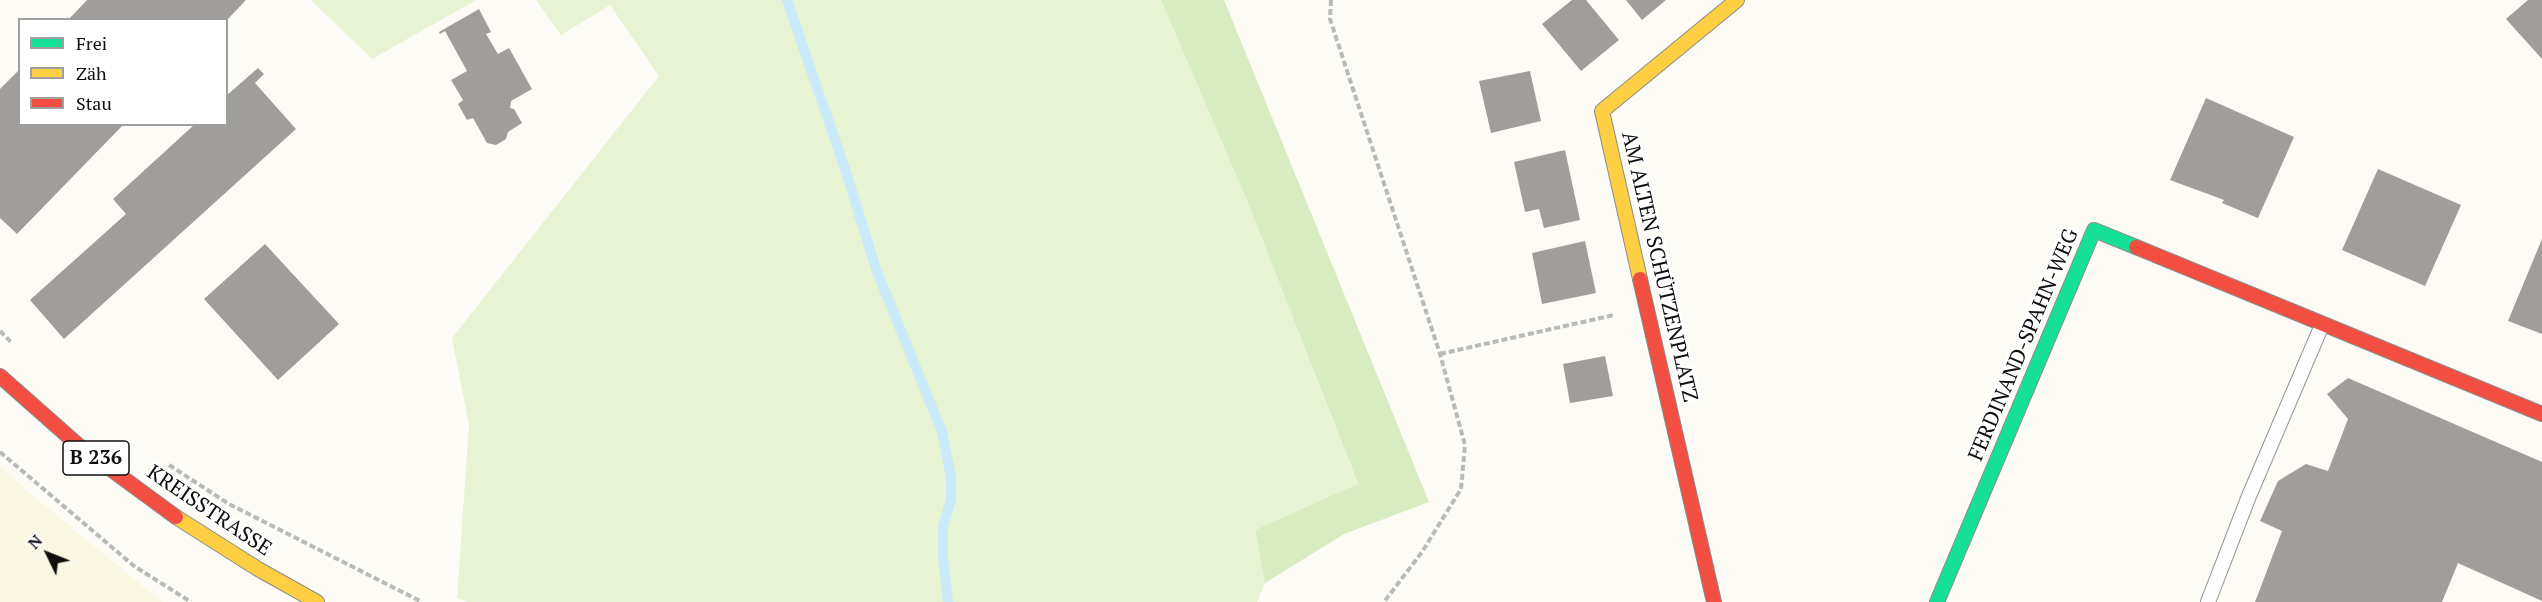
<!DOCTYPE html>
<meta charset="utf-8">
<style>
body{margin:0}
#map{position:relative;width:2542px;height:602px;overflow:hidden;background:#fcfbf5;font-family:"PT Serif",serif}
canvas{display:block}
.legend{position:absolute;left:18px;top:18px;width:210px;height:108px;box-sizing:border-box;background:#fff;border:2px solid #9f9f9f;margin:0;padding:8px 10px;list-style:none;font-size:18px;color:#0f0f0f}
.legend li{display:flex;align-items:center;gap:12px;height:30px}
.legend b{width:30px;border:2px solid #9f9f9f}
.north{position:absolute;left:18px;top:524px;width:60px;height:60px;-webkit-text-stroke:4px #fff;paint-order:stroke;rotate:313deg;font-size:16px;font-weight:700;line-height:24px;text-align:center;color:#0f0f0f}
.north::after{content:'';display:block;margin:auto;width:21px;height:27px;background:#0f0f0f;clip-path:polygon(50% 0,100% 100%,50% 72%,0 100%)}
</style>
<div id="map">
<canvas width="2542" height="602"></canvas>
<ul class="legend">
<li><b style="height:8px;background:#16e098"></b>Frei</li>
<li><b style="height:8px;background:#ffcf43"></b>Zäh</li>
<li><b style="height:8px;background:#f24e42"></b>Stau</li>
</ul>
<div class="north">N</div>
</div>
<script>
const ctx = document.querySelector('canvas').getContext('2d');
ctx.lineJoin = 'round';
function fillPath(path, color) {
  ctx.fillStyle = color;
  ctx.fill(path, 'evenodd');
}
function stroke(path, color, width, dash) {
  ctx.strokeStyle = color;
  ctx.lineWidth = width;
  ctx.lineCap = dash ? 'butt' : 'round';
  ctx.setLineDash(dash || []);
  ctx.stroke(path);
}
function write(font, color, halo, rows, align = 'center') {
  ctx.font = font + ' "PT Serif",serif';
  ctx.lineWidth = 6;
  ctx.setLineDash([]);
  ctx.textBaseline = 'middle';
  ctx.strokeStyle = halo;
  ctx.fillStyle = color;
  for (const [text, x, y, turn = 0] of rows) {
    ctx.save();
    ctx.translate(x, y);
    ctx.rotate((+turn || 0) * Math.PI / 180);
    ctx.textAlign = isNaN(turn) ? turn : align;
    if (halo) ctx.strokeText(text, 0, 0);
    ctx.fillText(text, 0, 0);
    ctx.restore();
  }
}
fillPath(new Path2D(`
 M0,466L27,491L162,602H0Z`), '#f9f6e1');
fillPath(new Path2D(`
 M311,0H476L372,59Z
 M536,0H1161L1246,198L1358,485L1255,530L1265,583L1257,602H468L457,598L469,425L452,338L659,76L610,5L561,35Z`), '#e7f3d3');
fillPath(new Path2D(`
 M1161,0H1224L1429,502L1344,534L1265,583L1255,530L1358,484L1246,198Z`), '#d8ebc1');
stroke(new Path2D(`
 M787,0L845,169L876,269L942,432L951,477V499L943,527V557L948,602`), '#c9eaf8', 10);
fillPath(new Path2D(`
 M87,0H246L227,20H68Z
 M1572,0H1586L1619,40L1581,71L1542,24Z
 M1626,0H1666L1642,20Z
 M2528,0H2542V59L2506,19Z
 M479,9L491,32L486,34L498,54L509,48L532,89L511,101L510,108L514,109L522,123L508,132L506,139L496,145L487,143L473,118L467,120L458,104L463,100L451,80L467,71L445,31L440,34L439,32Z
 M258,68L264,74L255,83L296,129L64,339L30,300L126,214L113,199L195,124H226V96Z
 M20,69V124H124L17,234L0,218V89Z
 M1530,71L1541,121L1491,133L1479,81Z
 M2206,98L2294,137L2258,218L2222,203L2224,200L2170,180Z
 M1565,150L1580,220L1544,228L1539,209L1525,212L1514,162Z
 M2378,169L2461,205L2425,286L2342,250Z
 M2542,239V334L2508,321Z
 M1585,241L1596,293L1542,304L1532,253Z
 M265,244L339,324L278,380L204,299Z
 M1605,356L1613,396L1570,403L1563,364Z
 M2348,378L2542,462V601L2458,563L2442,602H2255L2282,531L2260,521L2278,481L2306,464L2328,471L2348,419L2327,394Z`), '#a09e9a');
const lane = new Path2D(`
 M2208,602L2249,496L2322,325`);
const fast = new Path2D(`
 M1937,602L2094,230L2136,247`);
const slow = new Path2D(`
 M1640,279L1602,111L1737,0
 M176,517L258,569L317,602`);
const jam = new Path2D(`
 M2136,247L2542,414
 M1640,279L1714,602
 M0,376L78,445L176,517`);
stroke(lane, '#969593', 16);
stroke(fast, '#8c8c89', 16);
stroke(slow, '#8c8c89', 16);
stroke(jam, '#8c8c89', 16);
stroke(new Path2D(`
 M1331,0L1330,19L1440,354L1465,445L1461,489L1422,552L1384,602
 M0,331L12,343
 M1440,354L1614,315
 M0,452L134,566L191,602
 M169,465L229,504L422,602`), '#b9b9b8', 4, [6, 3]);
stroke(lane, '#fffefe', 14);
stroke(fast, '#16e098', 14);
stroke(slow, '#ffcf43', 14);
stroke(jam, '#f24e42', 14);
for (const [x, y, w] of [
 [96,458,66]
]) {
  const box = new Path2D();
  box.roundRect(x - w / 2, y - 17, w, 34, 4.5);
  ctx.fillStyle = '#fff';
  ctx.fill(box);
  stroke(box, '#0f0f0f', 1.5);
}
write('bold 20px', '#0f0f0f', null, [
 ["B 236",96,458]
]);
write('21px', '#0f0f0f', '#fff', [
 ["AM ALTEN SCHÜTZENPLATZ",1659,267,77],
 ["FERDINAND-SPAHN-WEG",2024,345,-67],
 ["KREISSTRASSE",209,511,34]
]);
</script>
